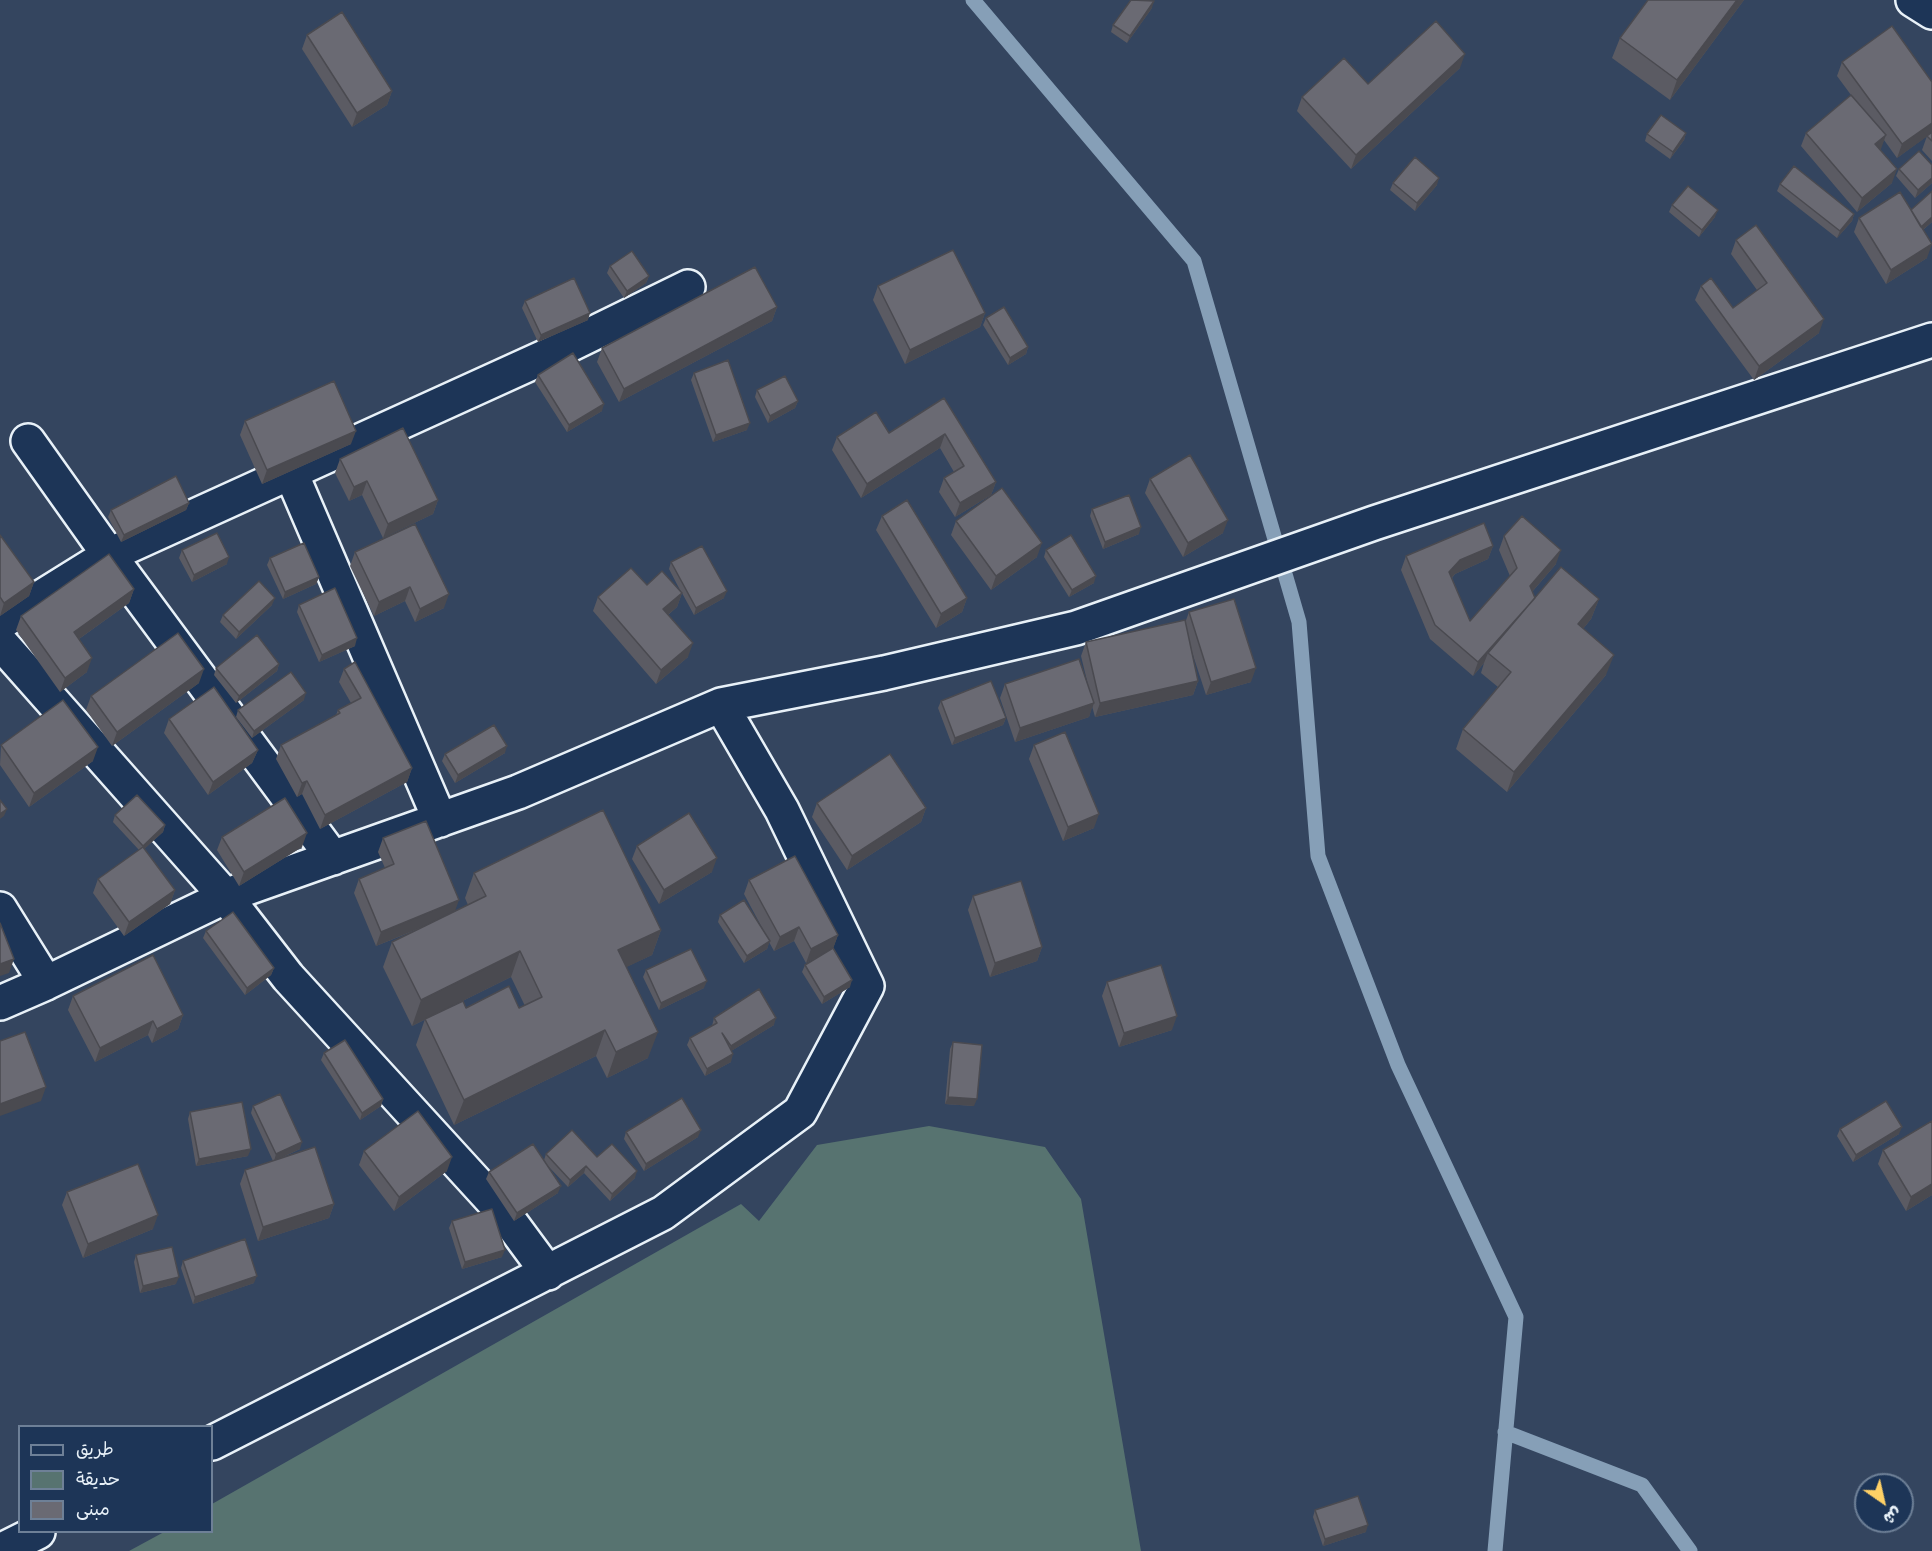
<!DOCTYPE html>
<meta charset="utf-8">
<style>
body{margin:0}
#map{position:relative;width:1932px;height:1551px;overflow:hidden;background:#34455f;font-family:"Patrick Hand","Playpen Sans Arabic",sans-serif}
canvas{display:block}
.legend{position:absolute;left:18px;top:1425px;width:195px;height:108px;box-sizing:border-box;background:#1d3557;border:2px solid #6e8097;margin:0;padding:8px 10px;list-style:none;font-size:18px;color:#e8f1f8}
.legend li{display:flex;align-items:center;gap:12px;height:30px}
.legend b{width:30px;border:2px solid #6e8097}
.north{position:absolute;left:1854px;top:1473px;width:60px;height:60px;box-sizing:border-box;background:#1d3557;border:2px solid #6e8097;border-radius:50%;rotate:146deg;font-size:16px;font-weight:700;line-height:24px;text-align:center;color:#e8f1f8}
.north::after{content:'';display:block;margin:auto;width:21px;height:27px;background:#ffd166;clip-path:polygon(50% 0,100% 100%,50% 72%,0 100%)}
</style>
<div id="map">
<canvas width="1932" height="1551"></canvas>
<ul class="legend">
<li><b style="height:8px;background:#1d3557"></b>طريق</li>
<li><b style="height:16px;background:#577370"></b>حديقة</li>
<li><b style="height:16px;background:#6a6a73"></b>مبنى</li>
</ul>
<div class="north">ش</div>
</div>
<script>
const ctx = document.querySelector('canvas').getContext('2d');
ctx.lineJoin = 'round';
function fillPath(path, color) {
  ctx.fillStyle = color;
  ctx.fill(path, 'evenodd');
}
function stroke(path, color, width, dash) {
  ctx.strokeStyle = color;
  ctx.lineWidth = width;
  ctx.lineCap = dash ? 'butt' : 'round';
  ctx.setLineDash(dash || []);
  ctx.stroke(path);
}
fillPath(new Path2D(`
 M929,1126L1045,1147L1081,1199L1141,1551H129L164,1532H212V1504L741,1204L759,1221L817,1145Z`), '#577370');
stroke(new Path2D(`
 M973,0L1194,261L1299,622L1318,856L1398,1065L1516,1317L1495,1551
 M1505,1432L1642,1485L1690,1551`), '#869fb7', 15);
const minor = new Path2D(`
 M1913,0L1932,12
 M28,441L109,555L333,858
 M291,473L440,820
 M0,623L109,555L551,354L688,287
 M0,642L226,897L288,977L503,1212L548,1273
 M0,909L46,983
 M0,1003L46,983L233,893L518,792L721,705L884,673L1076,628L1374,523L1932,340
 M212,1443L663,1213L800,1112L867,986L782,810L721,705
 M0,1551L38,1532`);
stroke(minor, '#e8f1f8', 38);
stroke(minor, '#1d3557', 33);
fillPath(new Path2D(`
 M1648,0H1744L1670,100L1612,58L1620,38Z
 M1152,8L1127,43L1111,32L1113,25Z
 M307,35L392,91L387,105L352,127L302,49Z
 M1842,62L1932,82V161L1922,150L1927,136L1897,158L1884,140L1880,149L1892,183L1857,212L1801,146L1806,133L1851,95L1837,76Z
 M1460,68L1351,169L1297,111L1302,97L1368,84Z
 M1686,133L1684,140L1670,159L1645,141L1647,134Z
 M1932,165V183L1915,198L1896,176L1899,169Z
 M1393,183L1437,185L1415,211L1390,190Z
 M1780,184L1854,214L1852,221L1837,238L1777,191Z
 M1932,191V222L1923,230L1927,258L1886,284L1854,232L1859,218L1911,210Z
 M1672,205L1715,217L1699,237L1669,212Z
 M1736,240L1819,333L1754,380L1695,300L1701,286L1733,308L1757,290L1731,254Z
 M610,266L649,276L646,283L624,298L607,273Z
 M878,286L985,313L980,327L905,364L873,300Z
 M525,301L588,320L538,342L522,308Z
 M777,307L772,321L619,402L597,362L602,348Z
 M986,318L1028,347L1026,354L1008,365L983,325Z
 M694,373L747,430L713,442L691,380Z
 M538,375L602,411L567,432L535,382Z
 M757,390L798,401L795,408L768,423L755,397Z
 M944,398L996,482L991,495L955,517L939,492L944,478L954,472L940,448L861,498L832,450L837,437L889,433Z
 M245,421L351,444L262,484L240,435Z
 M340,459L438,500L433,514L383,538L362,495L349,501L335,473Z
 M1150,479L1223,533L1183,557L1145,493Z
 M189,503L186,510L121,542L108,517L111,510Z
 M1092,509L1139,534L1103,549L1090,516Z
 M882,516L967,598L962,612L936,628L876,530Z
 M956,521L1037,557L991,590L951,535Z
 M0,535L34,582L29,596L0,616Z
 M1504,536L1556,564L1532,592L1535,597L1599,599L1591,619L1583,629L1606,675L1507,792L1456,749L1463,729L1498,687L1481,673L1484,663L1473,676L1430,639L1401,570L1406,556L1493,546L1488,559L1455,574L1452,578L1470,621L1510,576L1499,550Z
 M182,550L227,564L192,582L179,558Z
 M1046,550L1094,583L1069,597L1044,557Z
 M355,552L444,608L415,622L405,601L374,616L350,566Z
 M270,558L319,577L316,584L283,599L267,565Z
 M671,562L724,598L694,615L682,593L677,607L668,615L688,657L656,684L593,611L598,597L647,585L681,592L669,569Z
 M134,589L129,603L79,639L87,672L60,692L16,630L21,616Z
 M272,605L236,639L220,622L223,615Z
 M299,605L355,646L319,662L297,612Z
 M1189,612L1251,682L1206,695L1191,649L1198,681L1193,695L1095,717L1092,706L1089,717L1015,742L1000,698L1005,684L1088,685L1081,656L1086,642L1185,623Z
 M279,664L277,671L236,703L214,675L216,668Z
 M344,669L412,768L407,782L320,829L302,794L297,797L276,759L281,745L336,715L338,710L351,703L339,682Z
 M199,683L112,746L86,710L91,696Z
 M304,700L252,738L236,717L238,710Z
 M941,701L1006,718L1003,725L952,745L938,708Z
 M169,719L258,750L252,763L208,795L164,733Z
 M1,745L93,761L29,807L0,765Z
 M1034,745L1094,828L1063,841L1029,759Z
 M505,753L455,783L442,761L445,754Z
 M817,803L926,808L921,822L847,870L812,817Z
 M115,815L165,825L163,832L144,849L175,890L170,904L124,936L93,893L98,879L139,850L113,822Z
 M222,837L302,847L239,886L217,850Z
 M383,838L455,911L468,905L465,898L474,873L661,930L652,955L626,967L648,1058L607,1078L596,1056L454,1125L416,1045L425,1019L466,1008H519L525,1006L511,977L412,1026L383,967L392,942L416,930L376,946L354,893L359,879L385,868L378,852Z
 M637,846L712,872L659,904L632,859Z
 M749,880L838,935L833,948L850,987L822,1004L802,972L805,965L814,959L806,963L794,941L774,951L769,942L767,949L744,963L718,922L720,915L768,939L744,894Z
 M973,896L1042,947L1037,961L990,977L968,910Z
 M206,931L274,968L271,975L245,995L203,938Z
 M646,970L704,988L659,1010L643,977Z
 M1107,982L1172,1030L1119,1047L1102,996Z
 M73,996L183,1015L178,1029L152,1043L148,1035L95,1062L68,1010Z
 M714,1018L774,1025L731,1051V1062L705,1076L687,1045L690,1038L712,1026Z
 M953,1042L974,1106L945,1104L950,1049Z
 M324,1053L383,1099L381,1106L360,1120L321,1060Z
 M253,1106L300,1149L277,1160L334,1204L329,1218L258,1241L240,1184L245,1170L273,1161L251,1113Z
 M190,1112L248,1156L196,1166L188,1119Z
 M1840,1129L1899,1134L1853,1162L1837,1136Z
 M626,1132L698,1137L644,1171L624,1139Z
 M1883,1150L1932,1195L1906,1211L1878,1164Z
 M364,1151L447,1171L394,1211L359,1165Z
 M546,1154L597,1157L635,1178L610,1201L584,1173L568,1187L548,1166L558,1193L514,1221L486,1179L489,1172L544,1160Z
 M67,1192L153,1229L83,1258L62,1205Z
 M452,1221L502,1257L462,1269L449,1228Z
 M136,1255L176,1284L140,1293L134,1262Z
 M183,1261L254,1283L193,1304L181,1268Z
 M1315,1510L1366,1532L1323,1546L1313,1517Z`), '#5b5b63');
fillPath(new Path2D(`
 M1737,0H1744L1670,100L1677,80Z
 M1154,1L1152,8L1127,43L1130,36Z
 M1465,54L1460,68L1351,169L1356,155Z
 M392,91L387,105L352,127L357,113Z
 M1932,123V133L1897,158L1902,144Z
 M1686,133L1684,140L1670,159L1673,152Z
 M1886,135L1881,149L1870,158L1875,144Z
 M1897,169L1892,183L1857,212L1862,198Z
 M1439,178L1437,185L1415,211L1417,203Z
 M1932,178V183L1915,198L1918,190Z
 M1718,210L1715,217L1699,237L1702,230Z
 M1854,214L1852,221L1837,238L1840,231Z
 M1932,217V222L1918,234L1921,227Z
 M1932,244L1927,258L1886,284L1891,270Z
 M649,276L646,283L624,298L627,291Z
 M777,307L772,321L619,402L624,389Z
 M590,313L588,320L538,342L541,335Z
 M985,313L980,327L905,364L910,350Z
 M1824,319L1819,333L1754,380L1759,366Z
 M1028,347L1026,354L1008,365L1010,358Z
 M798,401L795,408L768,423L770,416Z
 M604,404L602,411L567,432L569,425Z
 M750,423L747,430L713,442L716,435Z
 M356,431L351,444L262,484L267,470Z
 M945,434L940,448L861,498L867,484Z
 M367,481L362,495L349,501L354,487Z
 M996,482L991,495L955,517L960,503Z
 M438,500L433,514L383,538L388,524Z
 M189,503L186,510L121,542L124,535Z
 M1228,520L1223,533L1183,557L1188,543Z
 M1141,527L1139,534L1103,549L1105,542Z
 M1042,543L1037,557L991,590L996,576Z
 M1493,546L1488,559L1455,574L1444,586L1449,572L1460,560Z
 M1561,550L1556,564L1525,600L1530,586Z
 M229,557L227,564L192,582L194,575Z
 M1096,576L1094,583L1069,597L1072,590Z
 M319,577L316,584L283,599L285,592Z
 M34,582L29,596L0,616L4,603Z
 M410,587L405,601L374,616L379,602Z
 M134,589L129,603L69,646L74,632Z
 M727,591L724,598L694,615L696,608Z
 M682,593L677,607L658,623L663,609Z
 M449,594L444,608L415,622L420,609Z
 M275,598L272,605L236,639L239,632Z
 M967,598L962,612L936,628L941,614Z
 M1535,598L1488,653L1484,663L1473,676L1478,662Z
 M1599,599L1591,619L1571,644L1578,624Z
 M357,638L355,646L319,662L322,655Z
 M693,643L688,657L656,684L661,670Z
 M1614,655L1606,675L1507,792L1514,772Z
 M92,658L87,672L60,692L65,678Z
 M279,664L277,671L236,703L239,696Z
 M1256,668L1251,682L1206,695L1211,682Z
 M204,669L199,683L112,746L117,732Z
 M1198,681L1193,695L1095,717L1100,703Z
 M306,693L304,700L252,738L254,731Z
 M1094,703L1089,717L1015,742L1020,728Z
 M1006,718L1003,725L952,745L955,738Z
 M507,746L505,753L455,783L458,775Z
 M98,747L93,761L29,807L34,793Z
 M258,750L252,763L208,795L213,782Z
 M412,768L407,782L320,829L325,815Z
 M307,781L302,794L297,797L302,783Z
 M926,808L921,822L847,870L852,856Z
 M7,809L4,816L0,819V814Z
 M1099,814L1094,828L1063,841L1068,827Z
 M165,825L163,832L140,853L143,846Z
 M307,833L302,847L239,886L244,872Z
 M717,858L712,872L659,904L664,890Z
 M175,890L170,904L124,936L129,922Z
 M459,900L454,914L376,946L381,932Z
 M799,927L794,941L774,951L780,937Z
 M661,930L652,955L608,976L618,950Z
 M838,935L833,949L806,963L811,949Z
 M770,941L767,949L744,963L747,956Z
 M1042,947L1037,961L990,977L995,963Z
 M520,951L511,977L412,1026L421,1000Z
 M14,959L9,973L0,976V964Z
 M274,968L271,975L245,995L247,988Z
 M852,980L850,987L822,1004L824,997Z
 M707,981L704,988L659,1010L661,1003Z
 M183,1015L178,1029L152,1043L157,1029Z
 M1177,1016L1172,1030L1119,1047L1124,1033Z
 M776,1018L774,1025L728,1053L731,1046Z
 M153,1021L148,1035L95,1062L100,1048Z
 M605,1030L596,1056L454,1125L464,1100Z
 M658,1032L648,1058L607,1078L616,1052Z
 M733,1054L731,1062L705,1076L707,1069Z
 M46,1087L41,1101L0,1116V1104Z
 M948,1097L977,1099L974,1106L945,1104Z
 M383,1099L381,1106L360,1120L362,1113Z
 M1902,1127L1899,1134L1853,1162L1856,1155Z
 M701,1130L698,1137L644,1171L646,1164Z
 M302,1142L300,1149L274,1161L276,1154Z
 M251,1149L248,1156L196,1166L199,1159Z
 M452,1157L447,1171L394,1211L399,1197Z
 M586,1166L584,1173L568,1187L570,1180Z
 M637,1171L635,1178L610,1201L612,1194Z
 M1932,1184V1195L1906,1211L1911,1197Z
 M561,1186L558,1193L514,1221L517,1213Z
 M334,1204L329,1218L258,1241L263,1227Z
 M158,1215L153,1229L83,1258L88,1244Z
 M505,1250L502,1257L462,1269L465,1262Z
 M257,1276L254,1283L193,1304L195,1297Z
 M179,1277L176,1284L140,1293L143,1286Z
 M1368,1525L1366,1532L1323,1546L1325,1539Z`), '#4a4a50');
const building = new Path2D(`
 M1131,0L1154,1L1130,36L1113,25Z
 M1648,0H1737L1677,80L1620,38Z
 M342,12L392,91L357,113L307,35Z
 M1436,21L1465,54L1356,155L1302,97L1344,58L1368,84Z
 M1892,26L1932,82V123L1902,144L1842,62Z
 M1851,95L1886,135L1875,144L1897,169L1862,198L1806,133Z
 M1661,115L1686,133L1673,152L1647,134Z
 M1932,132V141L1927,136Z
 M1919,151L1932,165V178L1918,190L1899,169Z
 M1415,157L1439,178L1417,203L1393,183Z
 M1794,166L1854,214L1840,231L1780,184Z
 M1688,186L1718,210L1702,230L1672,205Z
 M1932,191V217L1921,227L1911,210Z
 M1900,192L1932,244L1891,270L1859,218Z
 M1756,225L1824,319L1759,366L1701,286L1711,278L1733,308L1767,283L1736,240Z
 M953,250L985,313L910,350L878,286Z
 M632,251L649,276L627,291L610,266Z
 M755,267L777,307L624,389L602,348Z
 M574,278L590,313L541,335L525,301Z
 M1004,307L1028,347L1010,358L986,318Z
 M573,353L604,404L569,425L538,375Z
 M728,360L750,423L716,435L694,373Z
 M785,376L798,401L770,416L757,390Z
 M334,381L356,431L267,470L245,421Z
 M944,398L996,482L960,503L944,478L964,466L945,434L867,484L837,437L876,412L889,433Z
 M403,428L438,500L388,524L367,481L354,487L340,459Z
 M1190,455L1228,520L1188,543L1150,479Z
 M176,476L189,503L124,535L111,510Z
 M1002,488L1042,543L996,576L956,521Z
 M1129,495L1141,527L1105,542L1092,509Z
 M907,500L967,598L941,614L882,516Z
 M1522,516L1561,550L1530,586L1535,598L1478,662L1435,625L1406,556L1484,523L1493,546L1460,560L1449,572L1470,621L1517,568L1504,536Z
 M415,524L449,594L420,609L410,587L379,602L355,552Z
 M217,533L229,557L194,575L182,550Z
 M0,535L34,582L4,603L0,597Z
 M1071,535L1096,576L1072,590L1046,550Z
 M304,543L319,577L285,592L270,558Z
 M702,546L727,591L696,608L671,562Z
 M109,554L134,589L74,632L92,658L65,678L21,616Z
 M1561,567L1599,599L1578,624L1614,655L1514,772L1463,729L1511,672L1488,653Z
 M631,568L647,585L662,571L682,593L663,609L693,643L661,670L598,597Z
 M259,581L275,598L239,632L223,615Z
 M335,588L357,638L322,655L299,605Z
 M1234,599L1256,668L1211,682L1189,612Z
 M1185,620L1198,681L1100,703L1086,642Z
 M178,633L204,669L117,732L91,696Z
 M257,635L279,664L239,696L216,668Z
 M1079,659L1094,703L1020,728L1005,684Z
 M355,662L412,768L325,815L307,781L302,783L281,745L340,713L338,710L361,698L344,669Z
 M291,672L306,693L254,731L238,710Z
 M991,681L1006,718L955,738L941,701Z
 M214,687L258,750L213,782L169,719Z
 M63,700L98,747L34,793L1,745Z
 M494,725L507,746L458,775L445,754Z
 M1065,732L1099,814L1068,827L1034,745Z
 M890,754L926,808L852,856L817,803Z
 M137,795L165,825L143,846L115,815Z
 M285,798L307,833L244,872L222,837Z
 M0,800L7,809L0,814Z
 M603,810L661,930L618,950L658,1032L616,1052L605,1030L464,1100L425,1019L463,1001L466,1008L509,986L519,1008L542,997L520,951L421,1000L392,942L486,896L474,873Z
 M689,813L717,858L664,890L637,846Z
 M426,821L459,900L381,932L359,879L394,864L383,838Z
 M143,847L175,890L129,922L98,879Z
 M795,856L838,935L811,949L799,927L780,937L749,880Z
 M1021,881L1042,947L995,963L973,896Z
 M744,900L770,941L747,956L720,915Z
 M233,912L274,968L247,988L206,931Z
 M0,923L14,959L0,964Z
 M833,948L852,980L824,997L805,965Z
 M691,949L707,981L661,1003L646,970Z
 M153,955L183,1015L157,1029L153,1021L100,1048L73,996Z
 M1161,965L1177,1016L1124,1033L1107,982Z
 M759,989L776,1018L731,1046L722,1033L733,1054L707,1069L690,1038L717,1023L714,1018Z
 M25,1032L46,1087L0,1104V1041Z
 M345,1040L383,1099L362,1113L324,1053Z
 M953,1042L982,1045L977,1099L948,1097Z
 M280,1094L302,1142L276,1154L253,1106Z
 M682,1098L701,1130L646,1164L626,1132Z
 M1886,1101L1902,1127L1856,1155L1840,1129Z
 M242,1102L251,1149L199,1159L190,1112Z
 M418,1111L452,1157L399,1197L364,1151Z
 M1932,1121V1184L1911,1197L1883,1150Z
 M572,1130L597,1157L612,1144L637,1171L612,1194L586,1166L570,1180L546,1154Z
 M533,1144L561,1186L517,1213L489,1172Z
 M315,1147L334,1204L263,1227L245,1170Z
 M138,1164L158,1215L88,1244L67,1192Z
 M492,1209L505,1250L465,1262L452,1221Z
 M245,1239L257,1276L195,1297L183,1261Z
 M172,1247L179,1277L143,1286L136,1255Z
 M1358,1496L1368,1525L1325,1539L1315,1510Z`);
fillPath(building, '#6a6a73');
stroke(building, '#4a4a50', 1.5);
</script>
